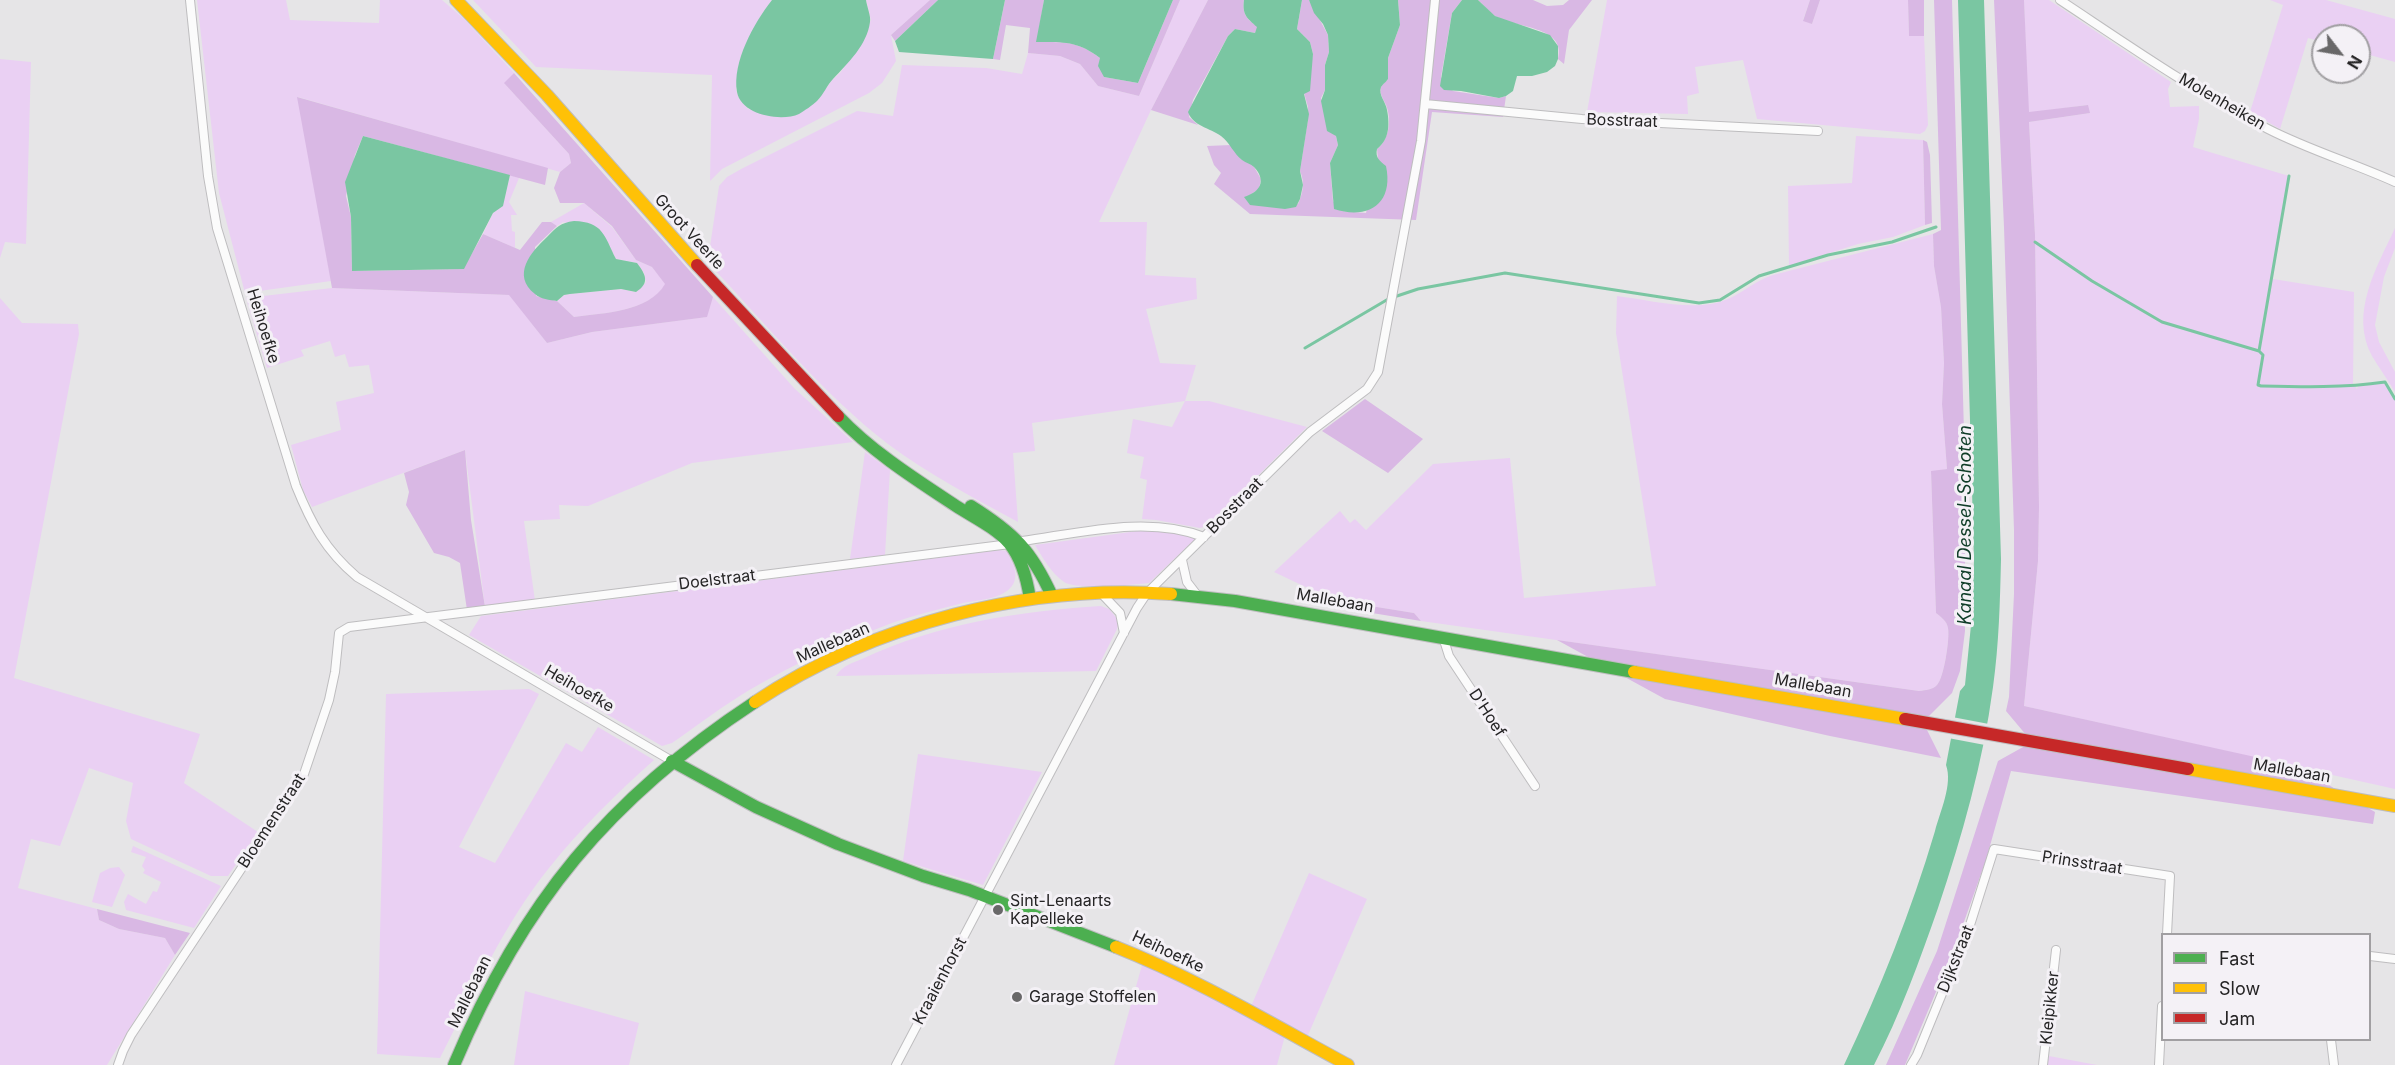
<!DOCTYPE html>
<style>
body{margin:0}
#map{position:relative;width:2395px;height:1065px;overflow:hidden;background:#e6e5e7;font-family:Inter,sans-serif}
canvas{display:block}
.legend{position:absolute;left:2161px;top:933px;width:210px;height:108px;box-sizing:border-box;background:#f4f1f6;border:2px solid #a19fa2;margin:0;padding:8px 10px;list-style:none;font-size:18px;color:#252425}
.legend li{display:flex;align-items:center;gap:12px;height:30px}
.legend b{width:30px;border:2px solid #a19fa2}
.north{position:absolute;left:2311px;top:24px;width:60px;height:60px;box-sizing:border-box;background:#f4f1f6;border:2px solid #a19fa2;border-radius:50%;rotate:121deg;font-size:16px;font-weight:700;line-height:24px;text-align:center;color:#252425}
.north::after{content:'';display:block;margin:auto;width:21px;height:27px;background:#696869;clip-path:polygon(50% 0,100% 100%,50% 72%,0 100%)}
</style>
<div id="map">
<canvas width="2395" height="1065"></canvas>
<ul class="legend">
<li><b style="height:8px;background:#4caf50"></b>Fast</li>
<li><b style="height:8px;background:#ffc107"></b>Slow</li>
<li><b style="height:8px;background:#c62828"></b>Jam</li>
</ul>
<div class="north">N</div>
</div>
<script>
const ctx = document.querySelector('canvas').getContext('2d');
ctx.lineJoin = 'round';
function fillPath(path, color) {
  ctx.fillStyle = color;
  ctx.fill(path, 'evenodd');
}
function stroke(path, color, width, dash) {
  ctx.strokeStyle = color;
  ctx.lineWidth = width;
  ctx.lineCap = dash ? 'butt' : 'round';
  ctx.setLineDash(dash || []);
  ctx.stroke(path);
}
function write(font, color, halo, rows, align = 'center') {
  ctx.font = font + ' Inter,sans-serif';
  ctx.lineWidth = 6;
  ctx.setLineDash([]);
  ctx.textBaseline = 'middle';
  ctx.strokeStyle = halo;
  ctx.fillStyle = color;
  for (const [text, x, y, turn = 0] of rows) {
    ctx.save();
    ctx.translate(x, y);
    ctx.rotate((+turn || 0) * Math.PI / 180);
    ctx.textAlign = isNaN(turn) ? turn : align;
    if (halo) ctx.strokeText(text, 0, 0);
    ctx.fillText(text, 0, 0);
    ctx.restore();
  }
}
fillPath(new Path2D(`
 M197,0H286L290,20L379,23L380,0H442L464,19L514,73L505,84L569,154L571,163L560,172L298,97L331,281L245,293L219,193Z
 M473,0H772C761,14 733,76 737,93C738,98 745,104 748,109L817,101L832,80L841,72L871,20L866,0H930L891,35L896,61L882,83L869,93L722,169L710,181L712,75L536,67Z
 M1180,0H1208L1151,110L1099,222H1147L1145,275L1196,278L1197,299L1146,309L1160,363L1196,365L1185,401H1209L1307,427L1207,526L1200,528L1156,520L1142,519L1147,480L1140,478L1144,457L1127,453L1133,419L1172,427L1185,401L1032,423L1035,451L1013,453L1018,522C974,498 928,474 888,444C824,395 766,324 710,265L708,260L719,186L727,177L743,168L857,111L893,116L902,65L986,68L1022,74L1028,53L1060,56L1080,64L1098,86L1139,96Z
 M1607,0H1810L1803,20L1812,24L1820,0H1908L1909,36H1924L1928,125L1925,131L1920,134L1757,119L1743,60L1695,67L1699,93L1687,96L1688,114L1587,112Z
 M2024,0H2049L2171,82L2168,89L2170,107L2199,106V119L2193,147L2289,176L2273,279L2354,292L2353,384L2357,389L2358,386L2385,382L2395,399V789L2024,706L2038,561L2039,507L2035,235L2029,122L2090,113L2087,105L2028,113Z
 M2270,0H2326L2395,19V62L2359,52V36H2323V42L2308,38L2280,129L2250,112L2283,5Z
 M0,59L31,62L26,244L5,242L0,258Z
 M1856,136L1923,140L1925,225L1893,237L1858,244L1789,266L1788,186L1852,183Z
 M510,175L519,178L509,202L517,215H511L512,231L515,232V248L483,234L493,213L503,205Z
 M584,203L612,227L636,260L652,267L666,284C649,312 603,313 574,317L557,301L564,295L570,294L621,289L636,292L646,282L644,273L637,263L616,259L603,234L563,222L557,226L551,222Z
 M2395,228V248L2384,277L2375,325L2379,342L2395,372V392C2388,380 2379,368 2372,356C2349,313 2377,267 2395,228Z
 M1933,234L1934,266L1941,306L1944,363L1942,404L1947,469L1931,472L1936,613C1941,617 1947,621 1948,628C1950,638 1944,678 1937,685C1932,690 1926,690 1919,691L1421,621L1414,613L1333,600L1274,572L1340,511L1350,523L1355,519L1366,530L1433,464L1510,458L1524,598L1656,586L1616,333L1617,296C1650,300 1696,313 1728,299C1744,292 1756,280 1773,275Z
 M332,288L510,295L547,343L592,332L706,317L713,297L794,388L853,442L692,463L588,506L559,505L560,519L524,521L535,601L485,607L465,450L312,507L303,490L291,445L341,430L336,402L374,393L369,365L349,367L345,354L335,357L330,341L301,350L304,356L267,368L246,298Z
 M0,298L22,323L78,324L79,334L14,678L200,734L184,783L258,832L228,876H211L131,839L126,821L133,783L89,768L60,846L31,839L18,888L97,909L99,920L119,929L165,938L175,955L107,1065H0Z
 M865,452L890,470L885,555L850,559Z
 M1145,530C1159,532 1184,529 1195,539L1149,583C1132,585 1076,590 1064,582C1051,573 1043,558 1035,545Z
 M1000,550L1006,551C1014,563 1022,580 1007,591C994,600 977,600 963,603C940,609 915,615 892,623C843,641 796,663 751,689C724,705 698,725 672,743L662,746L469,635L481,616Z
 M1101,606L1109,609L1119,621L1117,629L1096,671L836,676C842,666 852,663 862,659C936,624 1020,611 1101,606Z
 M529,689L539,694L459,847L495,863L566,743L582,752L598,727L654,760C617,793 580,829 549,868C503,925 473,994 440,1058L377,1054L386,694Z
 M918,754L1042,772L983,885L903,861Z
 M133,846L221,886L194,928L126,910L124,902L128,894L146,904L153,891L157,892L161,882L143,873L145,870L142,866L146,857L131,852Z
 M119,867L125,875L112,907L92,902L100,873L110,868Z
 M1309,873L1367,899L1305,1042L1286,1032L1277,1065H1114L1144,958L1249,1011Z
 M525,991L639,1023L629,1065H514Z
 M2049,1056L2097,1065H2047Z`), '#ead0f3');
fillPath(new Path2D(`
 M930,0H938L895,41L891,35Z
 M1005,0H1044L1037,42C1064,42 1078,41 1100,58L1104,77L1138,83L1173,0H1180L1139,96L1098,86L1080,64L1060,56L1028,53L1030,28L1006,25L1000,60L993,59Z
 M1208,0H1244C1242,15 1247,19 1258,27L1255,33L1235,29L1228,36L1193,100L1189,117L1198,125L1151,110Z
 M1302,0H1309L1328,35L1329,52L1325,65V90L1321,98L1333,132L1336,136L1338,145L1330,163L1333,201L1342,211L1366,213L1378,160L1377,149C1389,140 1392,120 1386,105C1383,99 1379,93 1381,87C1382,85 1387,80 1388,79V58L1400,25L1398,0H1462L1452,13L1441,77L1453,91L1499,98L1506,96L1503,117L1432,112L1416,220L1250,214L1214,184L1221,173L1214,165L1207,146L1231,145L1241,159L1253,165L1261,179L1259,189L1250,195L1298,204C1303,193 1305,182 1300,171L1308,119V107L1304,93L1313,54L1310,42L1297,29Z
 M1478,0H1533L1547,6L1563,5L1569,0H1592L1569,30L1564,64L1558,59C1567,26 1515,28 1495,16C1489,12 1484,5 1478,0Z
 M1810,0H1820L1812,24L1803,21Z
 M1908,0H1924V36H1909Z
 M1934,0H1952L1965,469V631L1960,671L1952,693L1923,722L1941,758L1830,736L1665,699L1557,640L1919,691C1926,690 1932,690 1937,685C1944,678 1950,638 1948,628C1947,621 1941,617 1936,613L1931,471L1947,469L1942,404L1944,363L1941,307L1934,266L1933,234L1941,230Z
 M1994,0H2024L2029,112L2088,105L2090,113L2029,122L2035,235L2039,507L2038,561L2024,706L2296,766L2375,812L2373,824L2011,771L1986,860L1955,947L1905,1065H1886L1937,951L1998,761L2032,742L2006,711L2009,697L2014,594V530L2004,227Z
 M514,73L713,297L707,317L592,332L547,343L509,295L332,288L297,97L548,168L545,185L363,136L355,155L346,196L351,217L352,271L463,269L483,234L520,250L542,222H551L557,226L535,247L536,296L557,301L574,317C603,313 649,312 665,284L652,267L636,260L612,226L584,203H560L554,188L560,172L571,163L569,154L504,83Z
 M1923,140L1927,142L1930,155L1932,223L1925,225Z
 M1365,399L1423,439L1388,473L1322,431Z
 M465,450L471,520L485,607L467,610L460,563L449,557L434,553L406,505L409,492L404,473Z
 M1318,594L1333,600L1414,613L1421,621L1311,603Z
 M97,909L190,933L175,955L165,938L119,929L99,920Z`), '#d9b8e4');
fillPath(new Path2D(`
 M772,0H866C867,7 871,16 870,22C867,45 848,63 833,79C827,85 824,94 817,101C813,105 804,111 799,114C781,122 741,115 737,92C732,62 754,23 772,0Z
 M938,0H1005L993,59L899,52L895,41Z
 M1044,0H1173L1138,83L1104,77L1098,66L1100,58C1078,41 1063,42 1036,42Z
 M1244,0H1302L1297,29L1310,42L1313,54L1310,91L1304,94L1309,114L1300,171L1303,185L1300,199L1296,207L1285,209L1250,205L1244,197C1260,192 1267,181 1254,167C1251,164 1246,163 1242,160C1234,154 1230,143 1221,136C1210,128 1193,126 1188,112L1228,36L1235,29L1255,33L1257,27C1247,18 1242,15 1244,0Z
 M1309,0H1398L1400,25L1388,58V79C1387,81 1382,85 1381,87C1378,95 1386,102 1387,110C1390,125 1389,140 1377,149C1375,158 1380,161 1386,166C1394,204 1368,220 1334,209L1330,163L1338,145L1336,136L1327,131L1321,101L1325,90V65L1329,52L1328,35L1323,24L1314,13Z
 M1462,0H1478L1495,16L1550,35L1558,46V59L1555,66L1547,72L1532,76H1517L1513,91L1506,96L1499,98L1461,91L1444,90L1440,86L1452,13Z
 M1958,0H1984L2001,559C2000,602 1999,644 1993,687C1983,763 1962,836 1938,908C1919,962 1900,1015 1874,1065H1844C1880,989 1911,912 1935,831C1940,812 1953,784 1946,765L1960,691L1965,685L1972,615L1974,561Z
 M363,136L510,175L503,206L493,213L464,269L352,271L351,217L345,182Z
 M574,221C603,222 604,235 616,259L637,263C646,275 650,283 636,292L621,289L570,294L564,295L557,301C550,300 540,299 535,294C511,275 531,252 547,237C557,227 560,223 574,221Z`), '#7ac6a2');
fillPath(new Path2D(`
 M1952,717L1989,724L1985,745L1948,738Z`), '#e6e5e7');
stroke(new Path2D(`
 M2035,242L2092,281L2162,322L2259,351L2263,355L2258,385L2261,386C2303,387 2343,388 2385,382L2395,399
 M1397,296L1418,289L1505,273L1699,303L1720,300L1759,276L1828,255L1892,242L1936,227
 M1305,348L1390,298
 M2259,351L2289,176`), '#7ac6a2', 3);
const street = new Path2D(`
 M190,0L208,176L217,228L296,486C311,523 325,550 357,577L672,761
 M2060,0C2128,45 2195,92 2268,129C2309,150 2353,163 2395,182
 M1425,104L1582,119L1818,131
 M1022,541C1080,533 1148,515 1204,537
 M1182,560L1187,582L1197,595
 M1101,593L1120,613L1124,633
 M1443,637L1449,656L1535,786
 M2370,956L2395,959
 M2331,1040L2334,1065
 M118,1065L123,1051L131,1035L304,774L329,700L335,672L339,633L349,627L1010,544
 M896,1065L1137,608L1147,593L1310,432L1367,389L1378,372L1421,141L1435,0
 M1911,1065L1917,1055L1970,925L1994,849L2170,876L2167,934
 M2043,1065L2056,950
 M2159,1065L2162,1006`);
const fast = new Path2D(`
 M838,416C871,451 915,479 956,506C973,517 996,528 1009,543C1022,559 1027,579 1030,599
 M971,506C1014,533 1031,550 1052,596
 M1171,594L1235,601L1634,672
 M672,761L756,807L838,844L923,876L969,890L1116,947
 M454,1065C522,903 609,798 755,702`);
const slow = new Path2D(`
 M456,0L547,95L697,265
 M1634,672L1905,719
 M755,702C873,624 1030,583 1171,594
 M2188,769L2395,806
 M1116,947C1197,979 1272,1024 1348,1065`);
const jam = new Path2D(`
 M697,265L838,416
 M1905,719L2188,769`);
stroke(street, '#bebdbf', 10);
stroke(fast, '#bebdbf', 14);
stroke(slow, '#bebdbf', 14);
stroke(jam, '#bebdbf', 14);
stroke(street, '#fbfbfb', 8);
stroke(fast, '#4caf50', 12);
stroke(slow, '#ffc107', 12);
stroke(jam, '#c62828', 12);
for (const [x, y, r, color] of [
 [998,910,6,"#696869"],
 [1017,997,6,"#696869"]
]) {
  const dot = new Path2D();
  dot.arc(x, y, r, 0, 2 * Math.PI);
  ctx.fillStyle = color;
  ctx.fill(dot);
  stroke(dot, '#f4f1f6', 2);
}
write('16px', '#252425', '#f4f1f6', [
 ["Molenheiken",2222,102,30],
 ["Bosstraat",1622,121,2],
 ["Groot Veerle",689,232,48],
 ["Heihoefke",263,326,73],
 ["Bosstraat",1235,506,-45],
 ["Doelstraat",717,580,-7],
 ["Mallebaan",1335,601,10],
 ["Mallebaan",833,643,-24],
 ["Mallebaan",1813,686,10],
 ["Heihoefke",579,689,30],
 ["D'Hoef",1487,713,57],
 ["Mallebaan",2292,771,10],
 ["Bloemenstraat",272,821,-57],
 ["Prinsstraat",2082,863,9],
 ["Heihoefke",1168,952,25],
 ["Dijkstraat",1956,959,-68],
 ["Kraaienhorst",940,981,-62],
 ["Mallebaan",470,992,-64],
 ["Kleipikker",2050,1008,-84]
]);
write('16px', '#252425', '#f4f1f6', [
 ["Sint-Lenaarts",1010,901],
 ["Kapelleke",1010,919],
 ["Garage Stoffelen",1029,997]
], 'left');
write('italic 18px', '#0f3d28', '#f4f1f6', [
 ["Kanaal Dessel-Schoten",1966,525,-90]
]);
</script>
